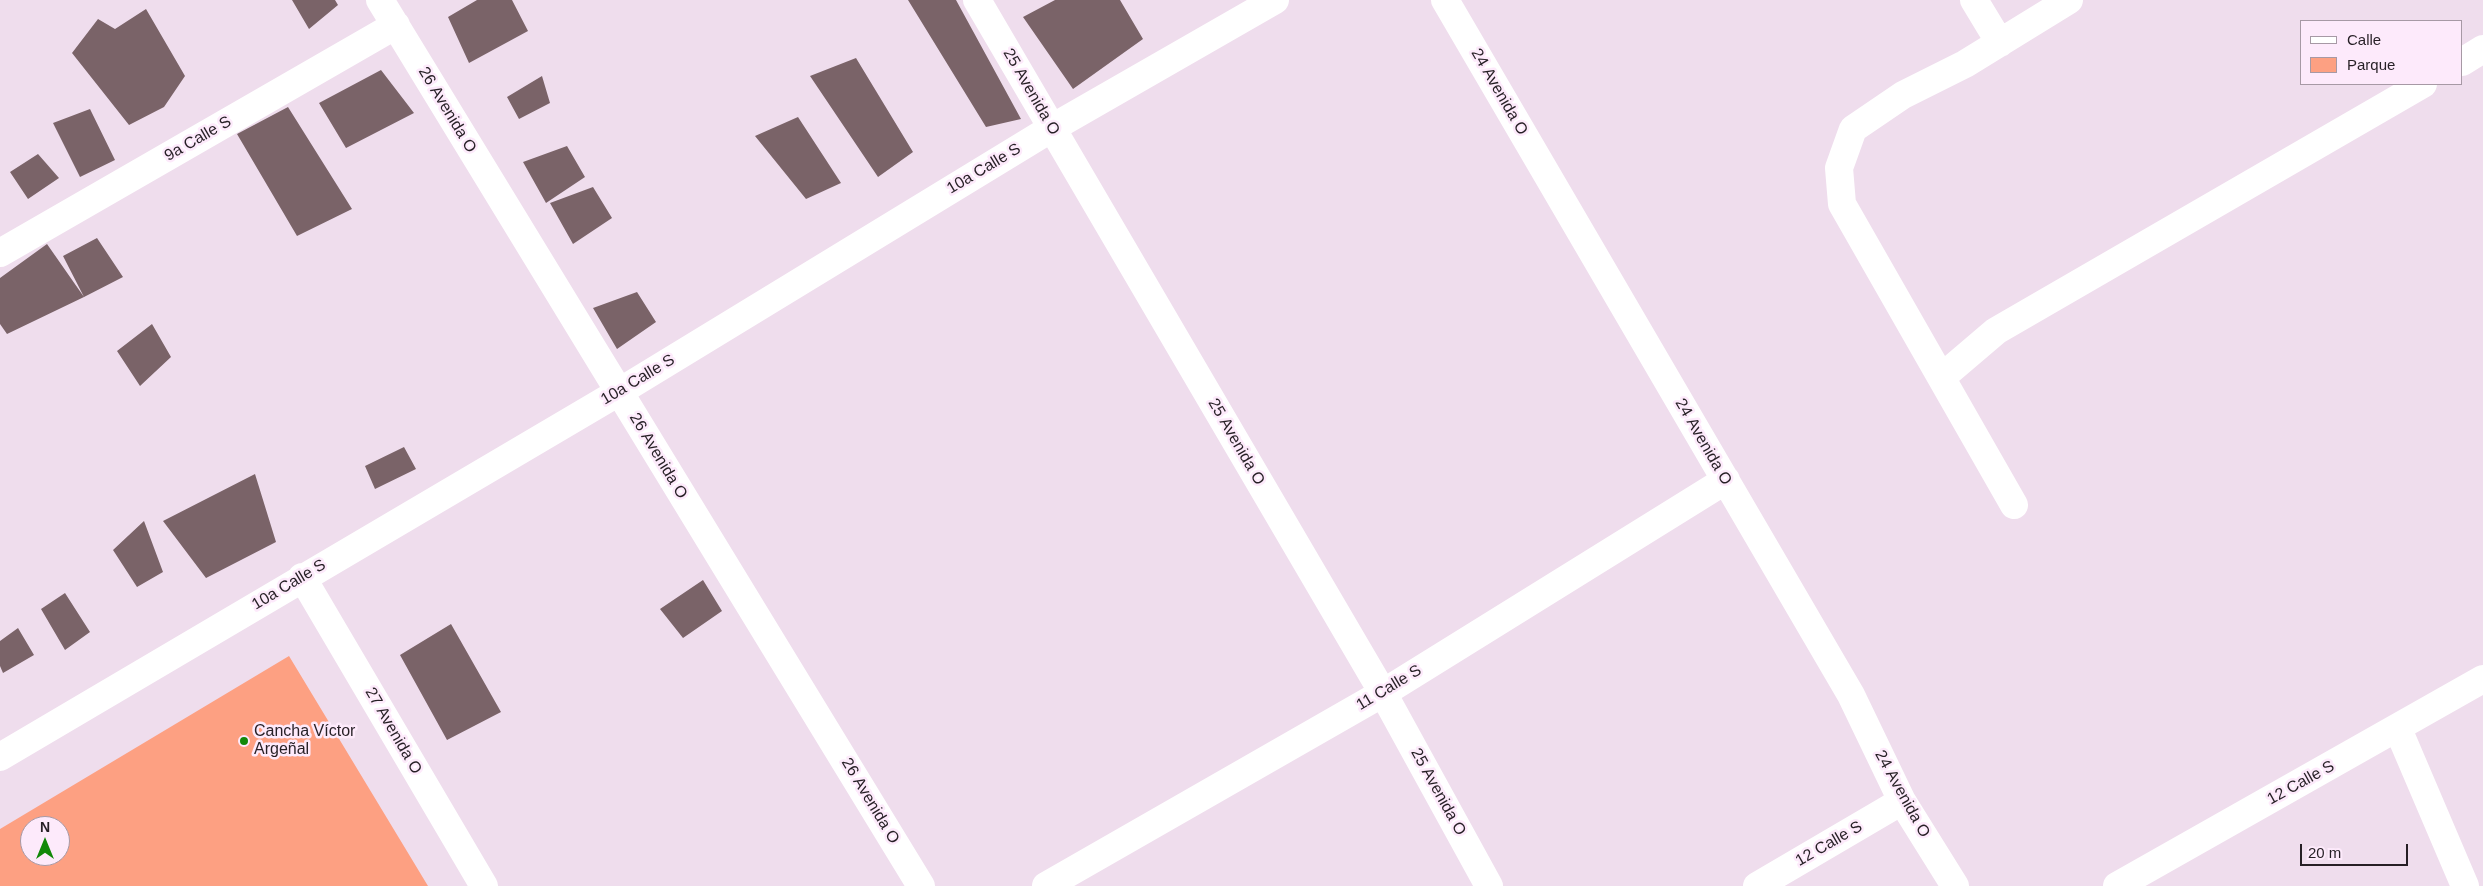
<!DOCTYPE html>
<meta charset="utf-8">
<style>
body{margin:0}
#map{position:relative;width:2483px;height:886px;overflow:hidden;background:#efdded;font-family:Arial,sans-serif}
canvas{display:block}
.legend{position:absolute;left:2300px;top:20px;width:162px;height:65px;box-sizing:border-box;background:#fdeafb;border:1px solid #a799a5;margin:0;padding:6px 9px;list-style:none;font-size:15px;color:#261f25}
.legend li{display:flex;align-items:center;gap:10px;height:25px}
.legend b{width:25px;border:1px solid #a799a5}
.north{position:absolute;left:20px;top:816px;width:50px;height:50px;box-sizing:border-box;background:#fdeafb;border:1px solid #a799a5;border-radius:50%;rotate:0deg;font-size:14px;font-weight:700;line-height:20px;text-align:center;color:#261f25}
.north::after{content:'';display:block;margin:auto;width:18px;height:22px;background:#128809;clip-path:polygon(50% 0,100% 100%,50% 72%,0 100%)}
.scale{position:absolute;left:2300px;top:844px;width:108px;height:22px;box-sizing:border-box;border:2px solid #261f25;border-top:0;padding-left:6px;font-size:15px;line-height:18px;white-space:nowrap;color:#261f25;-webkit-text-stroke:4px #fdeafb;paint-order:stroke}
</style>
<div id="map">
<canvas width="2483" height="886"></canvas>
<ul class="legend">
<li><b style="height:6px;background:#fff"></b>Calle</li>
<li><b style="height:14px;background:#fda082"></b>Parque</li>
</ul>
<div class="north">N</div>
<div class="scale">20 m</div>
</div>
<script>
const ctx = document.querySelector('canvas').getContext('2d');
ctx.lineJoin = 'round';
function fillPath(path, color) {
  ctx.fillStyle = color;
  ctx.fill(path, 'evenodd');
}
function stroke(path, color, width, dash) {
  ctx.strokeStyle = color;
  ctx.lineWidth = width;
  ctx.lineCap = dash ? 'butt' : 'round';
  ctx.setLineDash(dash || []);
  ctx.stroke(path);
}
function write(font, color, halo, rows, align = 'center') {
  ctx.font = font + ' Arial,sans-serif';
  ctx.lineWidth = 5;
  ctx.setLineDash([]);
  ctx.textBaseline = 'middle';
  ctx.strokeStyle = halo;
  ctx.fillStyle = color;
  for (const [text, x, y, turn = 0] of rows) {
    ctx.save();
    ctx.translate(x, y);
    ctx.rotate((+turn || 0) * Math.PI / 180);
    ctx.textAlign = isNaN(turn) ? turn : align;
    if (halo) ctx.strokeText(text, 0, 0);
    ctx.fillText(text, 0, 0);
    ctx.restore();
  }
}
fillPath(new Path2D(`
 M289,656L428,886H0V829ZM30,826H60V856H30Z`), '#fda082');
fillPath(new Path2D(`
 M292,0H335L338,5L309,29Z
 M477,0H512L528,31L469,63L448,17Z
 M908,0H956L1021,119L986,127Z
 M1055,0H1120L1143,39L1073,89L1023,17Z
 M146,9L185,76L164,107L129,125L72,53L98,19L115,29Z
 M856,58L913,152L878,177L810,76Z
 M381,70L414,113L346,148L319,103Z
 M542,76L550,103L519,119L507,97Z
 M288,107L352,209L297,236L237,134Z
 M90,109L115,160L80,177L53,123Z
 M798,117L841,183L806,199L755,136Z
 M567,146L585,177L546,203L523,162Z
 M38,154L59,178L28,199L10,172Z
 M593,187L612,218L573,244L550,203Z
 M97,238L123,277L84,297L7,334L0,324V278L47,244L84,297L63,256Z
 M637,292L656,322L617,349L593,308Z
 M152,324L171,357L140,386L117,351Z
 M404,447L416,469L375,489L365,466Z
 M255,474L276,542L206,578L163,521Z
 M144,521L163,572L137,587L113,550Z
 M703,580L722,611L683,638L660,609Z
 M65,593L90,632L65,650L41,609Z
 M451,624L501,712L447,740L400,655Z
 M18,628L34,655L3,673L0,666V641Z`), '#7a6368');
stroke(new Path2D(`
 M380,0L921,886
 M977,0L1383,693L1489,886
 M1445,0L1851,695L1902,801L1955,886
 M1974,0L2000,43
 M2462,62L2483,49
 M0,253L396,25
 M1942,377L1996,331L2423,84
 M2014,505L1842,204L1839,168L1853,129L1903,95L1965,64L2069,0
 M302,577L484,886
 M2398,729L2465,886
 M0,757L619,392L1052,128L1275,0
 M1046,886L1383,693L1726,480
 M1757,886L1902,801
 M2117,886L2483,679`), '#fff', 28);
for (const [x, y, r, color] of [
 [244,741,5,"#128809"]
]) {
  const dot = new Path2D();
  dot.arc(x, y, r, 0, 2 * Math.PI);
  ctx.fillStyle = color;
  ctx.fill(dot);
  stroke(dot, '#fdeafb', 2);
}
write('16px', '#261f25', '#fdeafb', [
 ["25 Avenida O",1031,92,60],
 ["24 Avenida O",1499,92,60],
 ["26 Avenida O",447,110,59],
 ["9a Calle S",198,139,-30],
 ["10a Calle S",984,169,-31],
 ["10a Calle S",638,380,-31],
 ["25 Avenida O",1236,442,60],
 ["24 Avenida O",1703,442,60],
 ["26 Avenida O",658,456,59],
 ["10a Calle S",289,585,-31],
 ["11 Calle S",1389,688,-31],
 ["27 Avenida O",393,731,60],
 ["12 Calle S",2301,783,-29],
 ["25 Avenida O",1438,792,61],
 ["24 Avenida O",1902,794,61],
 ["26 Avenida O",870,801,59],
 ["12 Calle S",1829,844,-30]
]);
write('16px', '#261f25', '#fdeafb', [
 ["Cancha Víctor",254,732],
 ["Argeñal",254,750]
], 'left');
</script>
